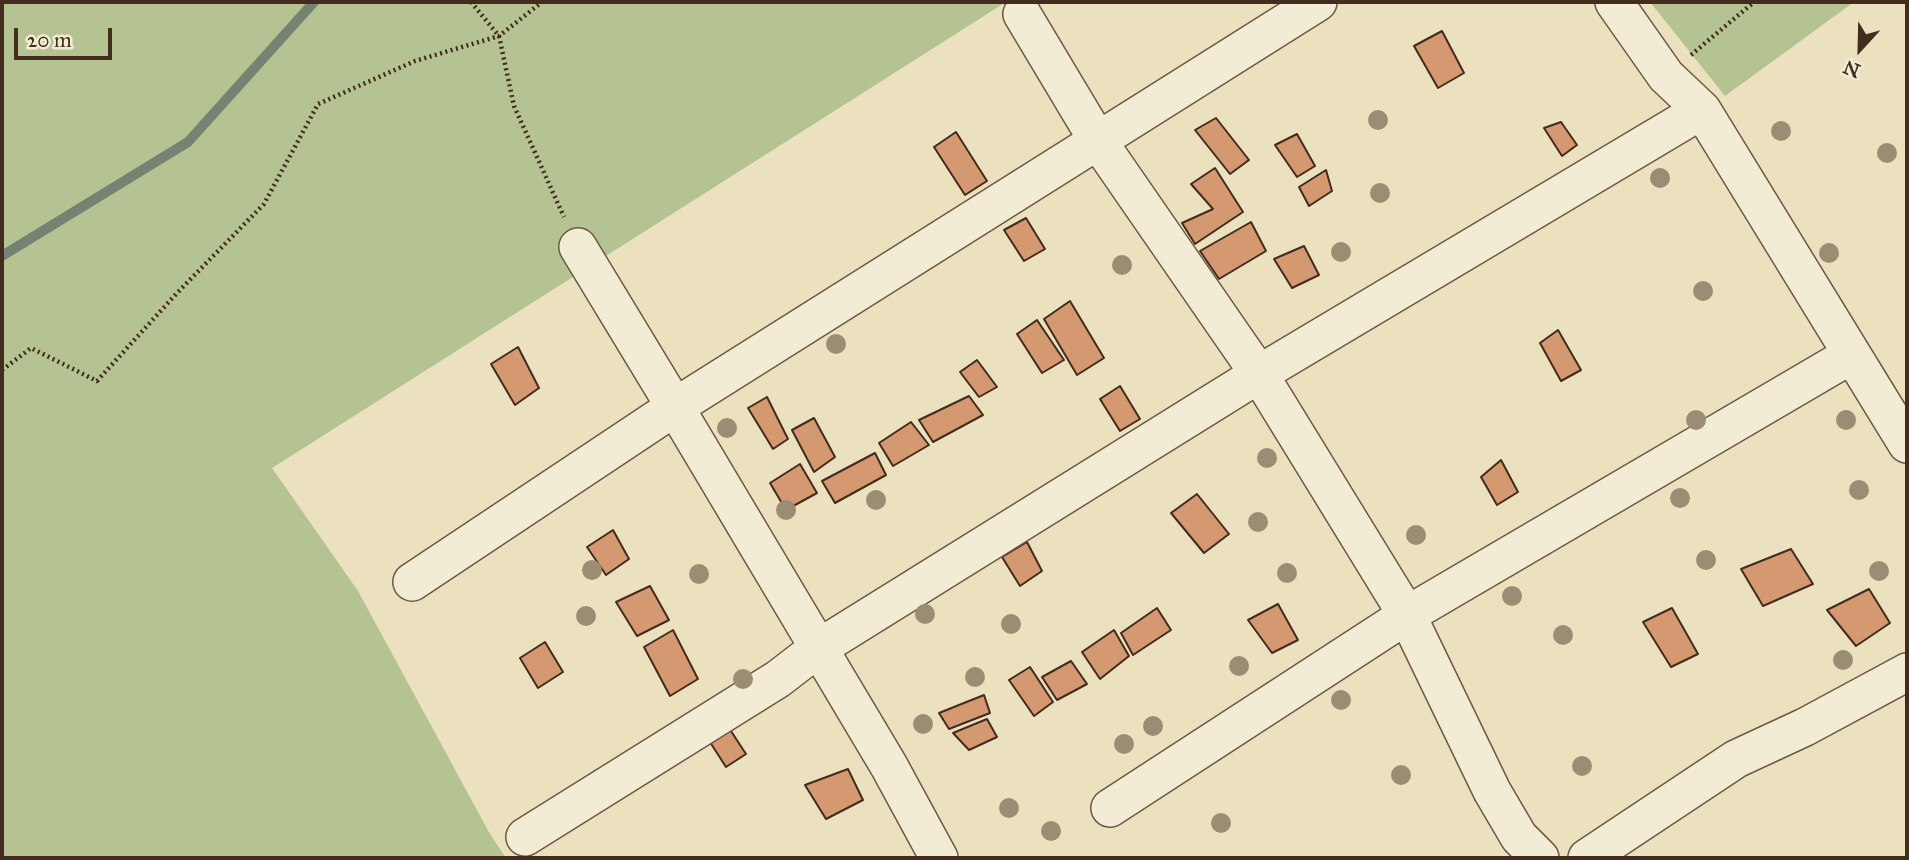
<!DOCTYPE html>
<style>
body{margin:0}
#map{position:relative;width:1909px;height:860px;overflow:hidden;background:#ebe1be;font-family:"IM FELL Great Primer",serif}
canvas{display:block}
.frame{position:absolute;inset:0;border:4px solid #432b1d;pointer-events:none}
.north{position:absolute;left:1825px;top:14px;width:70px;height:70px;-webkit-text-stroke:5px #f2ecd5;paint-order:stroke;rotate:202deg;font-size:19px;font-weight:700;line-height:28px;text-align:center;color:#432b1d}
.north::after{content:'';display:block;margin:auto;width:24px;height:32px;background:#432b1d;clip-path:polygon(50% 0,100% 100%,50% 72%,0 100%)}
.scale{position:absolute;left:14px;top:28px;width:98px;height:32px;box-sizing:border-box;border:4px solid #432b1d;border-top:0;padding-left:9px;font-size:21px;line-height:24px;white-space:nowrap;color:#432b1d;-webkit-text-stroke:5px #f2ecd5;paint-order:stroke}
</style>
<div id="map">
<canvas width="1909" height="860"></canvas>
<div class="frame"></div>
<div class="north">N</div>
<div class="scale">20 m</div>
</div>
<script>
const ctx = document.querySelector('canvas').getContext('2d');
ctx.lineJoin = 'round';
function fillPath(path, color) {
  ctx.fillStyle = color;
  ctx.fill(path, 'evenodd');
}
function stroke(path, color, width, dash) {
  ctx.strokeStyle = color;
  ctx.lineWidth = width;
  ctx.lineCap = dash ? 'butt' : 'round';
  ctx.setLineDash(dash || []);
  ctx.stroke(path);
}
fillPath(new Path2D(`
 M2,2H1006L272,468L358,591L490,834L506,858H2Z
 M1650,2H1854L1725,96Z`), '#b5c393');
stroke(new Path2D(`
 M2,256L188,142L314,2`), '#778372', 10);
const building = new Path2D(`
 M1442,31L1464,73L1438,88L1414,46Z
 M1216,118L1249,160L1230,174L1195,130Z
 M1561,122L1577,145L1562,156L1544,128Z
 M956,132L987,181L965,195L934,147Z
 M1297,134L1315,166L1297,177L1275,145Z
 M1215,168L1243,212L1195,244L1182,223L1213,209L1191,184Z
 M1326,170L1332,191L1309,206L1299,187Z
 M1026,218L1045,249L1024,261L1004,230Z
 M1251,222L1266,251L1219,279L1200,251Z
 M1304,246L1319,275L1292,288L1274,259Z
 M1070,301L1104,358L1077,375L1044,319Z
 M1037,320L1064,360L1042,373L1017,334Z
 M1558,330L1581,370L1561,381L1540,343Z
 M518,347L539,388L515,405L491,364Z
 M977,360L997,387L979,397L960,372Z
 M1120,386L1140,419L1120,431L1100,399Z
 M969,396L983,415L933,442L919,420Z
 M767,397L788,439L773,449L748,408Z
 M814,418L835,457L814,472L792,430Z
 M911,422L929,445L893,466L879,443Z
 M875,453L886,475L835,503L822,481Z
 M1501,460L1518,492L1497,505L1481,477Z
 M800,464L817,493L786,510L770,483Z
 M1197,494L1229,534L1204,553L1171,513Z
 M613,530L629,559L606,575L587,547Z
 M1027,542L1042,571L1020,586L1002,557Z
 M1791,549L1813,584L1763,606L1741,569Z
 M650,586L669,620L637,636L616,602Z
 M1869,589L1890,623L1856,646L1827,610Z
 M1278,604L1298,640L1272,653L1248,620Z
 M1157,608L1171,630L1133,655L1121,633Z
 M1672,608L1698,654L1671,667L1643,622Z
 M673,630L698,679L670,696L644,647Z
 M1114,630L1129,656L1100,679L1082,652Z
 M545,642L563,672L538,688L520,658Z
 M1071,661L1087,684L1057,700L1042,677Z
 M1030,667L1053,702L1034,716L1009,680Z
 M984,695L990,713L949,729L939,713Z
 M987,719L997,737L969,750L953,733Z
 M729,728L746,754L726,767L708,739Z
 M848,769L863,800L826,819L805,785Z`);
fillPath(building, '#d49971');
stroke(building, '#432b1d', 2);
const minor = new Path2D(`
 M1614,2L1666,76L1702,110L1907,444
 M1022,14L1098,141L1259,374L1407,615L1492,791L1519,837L1540,858
 M578,247L675,407L889,766L939,858
 M412,582L675,407L1318,2
 M1110,808L1407,615L1851,355
 M525,837L778,679L817,649L1259,374L1702,110
 M1587,858L1736,759L1805,727L1907,672`);
stroke(minor, '#6d5845', 40);
stroke(new Path2D(`
 M471,2L499,36L514,106L564,217
 M1691,55L1754,2
 M2,370L31,348L97,381L177,293L264,204L318,104L415,61L499,36L542,2`), '#432b1d', 4.5, [2, 3.5]);
stroke(minor, '#f2ecd5', 37);
ctx.fillStyle = '#9b8d73';
for (const [x, y] of [
 [1378,120],
 [1781,131],
 [1887,153],
 [1660,178],
 [1380,193],
 [1341,252],
 [1829,253],
 [1122,265],
 [1703,291],
 [836,344],
 [1696,420],
 [1846,420],
 [727,428],
 [1267,458],
 [1859,490],
 [1680,498],
 [876,500],
 [786,510],
 [1258,522],
 [1416,535],
 [1706,560],
 [592,570],
 [1879,571],
 [1287,573],
 [699,574],
 [1512,596],
 [925,614],
 [586,616],
 [1011,624],
 [1563,635],
 [1843,660],
 [1239,666],
 [975,677],
 [743,679],
 [1341,700],
 [923,724],
 [1153,726],
 [1124,744],
 [1582,766],
 [1401,775],
 [1009,808],
 [1221,823],
 [1051,831]
]) {
  ctx.beginPath();
  ctx.arc(x, y, 10, 0, 2 * Math.PI);
  ctx.fill();
}
</script>
